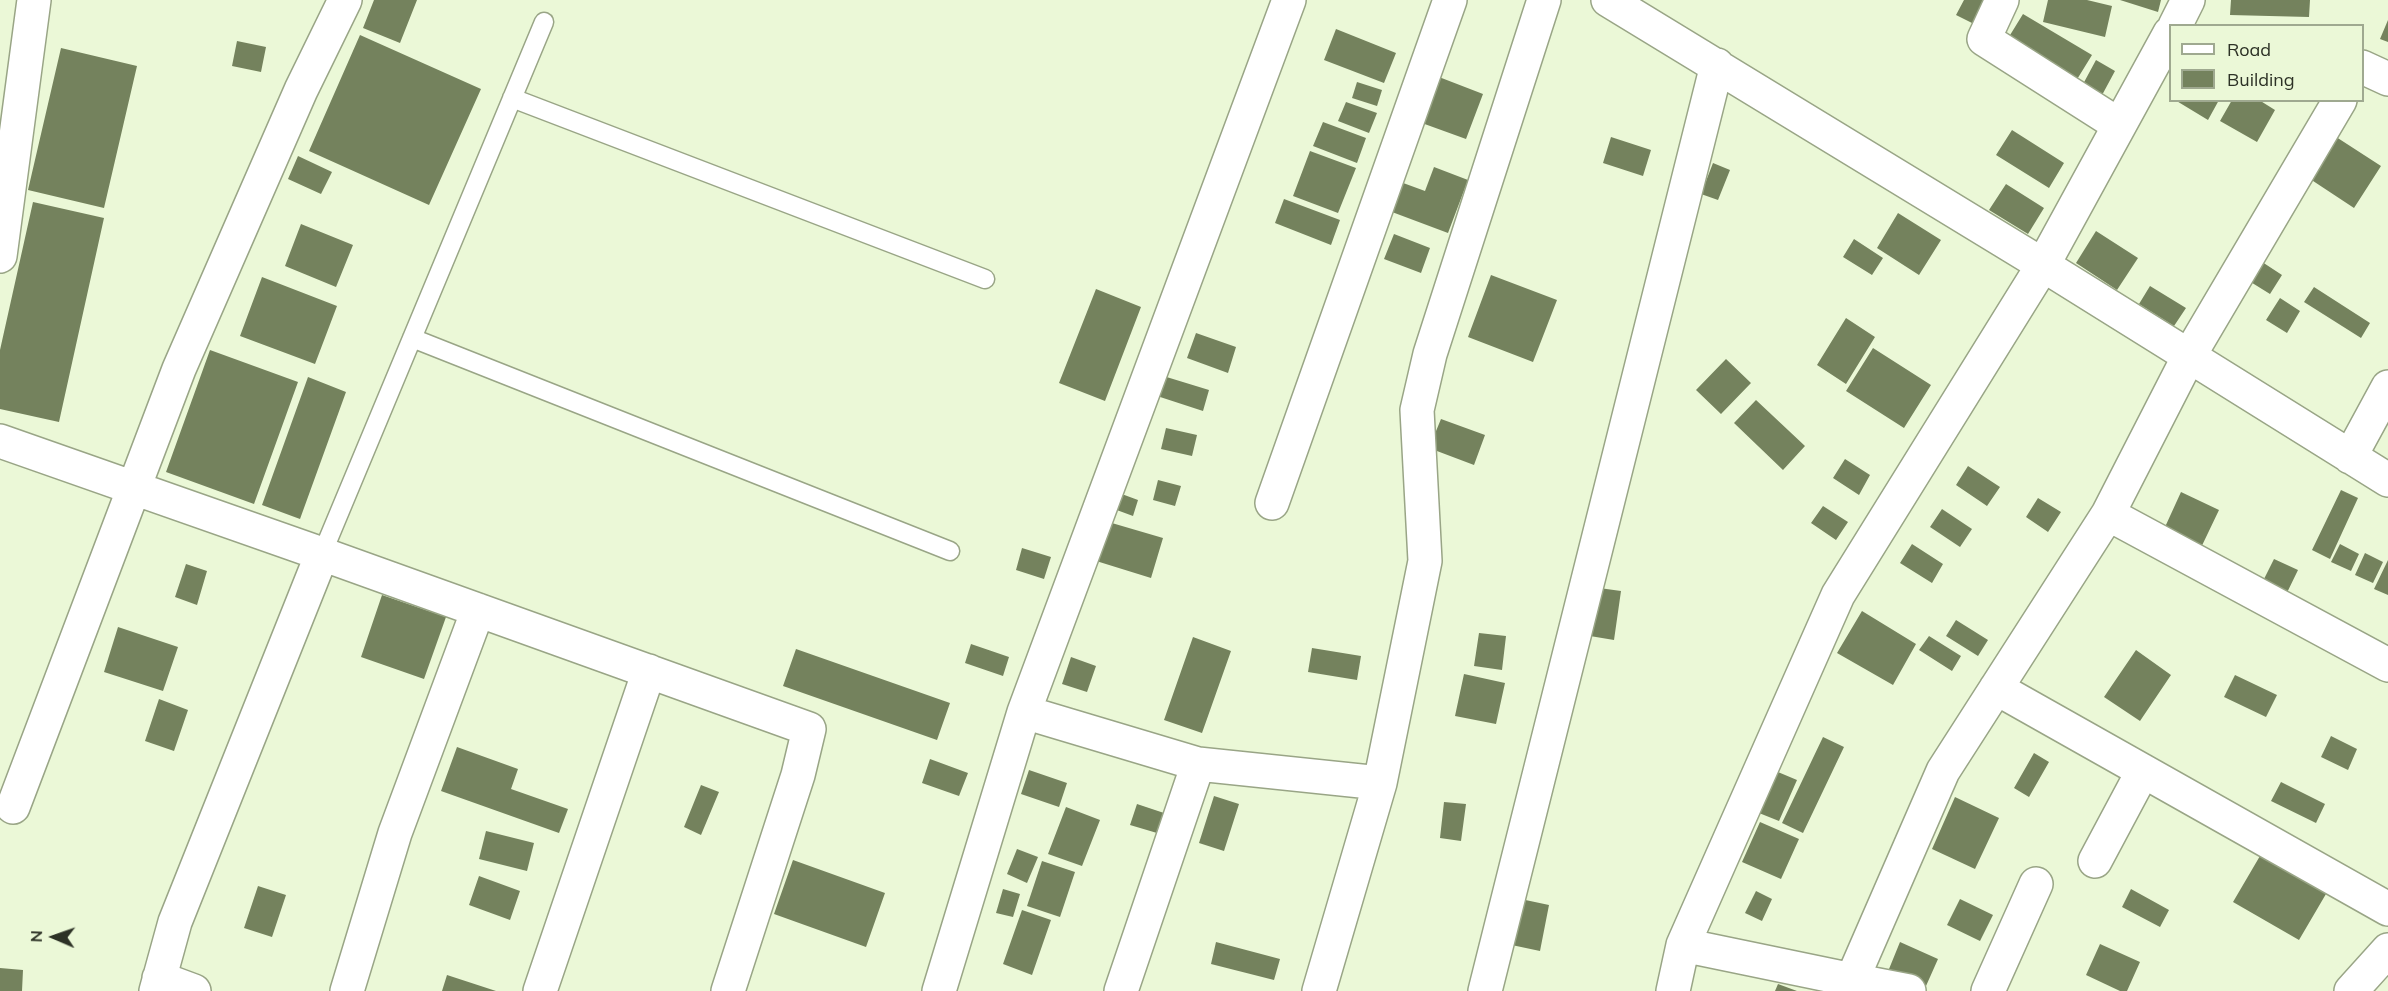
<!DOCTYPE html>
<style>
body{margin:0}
#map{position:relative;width:2388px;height:991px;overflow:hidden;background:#ebf8d7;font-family:Mulish,sans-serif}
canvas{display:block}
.legend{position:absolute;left:2169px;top:24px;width:195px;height:78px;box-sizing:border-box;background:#ebf8d7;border:2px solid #9fa990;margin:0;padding:8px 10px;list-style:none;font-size:18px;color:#2d3226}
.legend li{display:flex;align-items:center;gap:12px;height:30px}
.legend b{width:30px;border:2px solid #9fa990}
.north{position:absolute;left:24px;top:907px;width:60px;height:60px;-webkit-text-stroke:4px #ebf8d7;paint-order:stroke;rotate:272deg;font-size:16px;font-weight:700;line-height:24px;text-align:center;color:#2d3226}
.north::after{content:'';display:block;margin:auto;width:21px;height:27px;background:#2d3226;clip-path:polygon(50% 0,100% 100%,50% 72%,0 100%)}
</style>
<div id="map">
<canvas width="2388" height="991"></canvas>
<ul class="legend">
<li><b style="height:8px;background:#fff"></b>Road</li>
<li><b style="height:16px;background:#74825d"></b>Building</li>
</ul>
<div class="north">N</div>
</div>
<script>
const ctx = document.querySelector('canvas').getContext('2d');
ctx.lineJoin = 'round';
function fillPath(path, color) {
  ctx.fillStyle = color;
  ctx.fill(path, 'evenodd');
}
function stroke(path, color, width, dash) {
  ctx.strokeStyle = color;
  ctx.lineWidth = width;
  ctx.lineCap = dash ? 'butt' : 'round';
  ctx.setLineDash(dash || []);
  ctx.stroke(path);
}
fillPath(new Path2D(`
 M374,0H417L400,43L363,28Z
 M1964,0H1986L1974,24L1956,15Z
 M2048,0H2087L2112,6L2105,37L2043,22Z
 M2120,0H2161L2158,12Z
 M2231,0H2310L2309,17L2230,15Z
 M2023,14L2092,55L2076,81L2007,40Z
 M2388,20V42L2380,39Z
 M1336,29L1396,53L1384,83L1324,60Z
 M360,35L481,89L429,205L309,151Z
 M237,41L266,47L261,72L232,66Z
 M61,48L137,66L104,208L28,190Z
 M2096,60L2115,71L2101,97L2082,86Z
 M1426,72L1483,94L1466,139L1408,118Z
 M1357,82L1382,90L1377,106L1352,98Z
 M2175,100H2219L2208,120Z
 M2232,100H2259L2275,110L2257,142L2220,121Z
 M1346,102L1377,113L1369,133L1338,121Z
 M1323,122L1366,138L1357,163L1313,146Z
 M2012,130L2064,163L2049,188L1996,155Z
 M2330,133L2381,166L2354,208L2304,175Z
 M1611,137L1651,150L1643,176L1603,163Z
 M1310,151L1356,168L1338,213L1293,196Z
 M298,156L332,172L321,194L288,179Z
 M1713,163L1730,170L1718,200L1701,194Z
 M1434,167L1468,180L1448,233L1384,209L1395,180L1425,191Z
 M2006,184L2044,208L2028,234L1989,210Z
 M1284,199L1340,220L1331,245L1275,223Z
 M33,202L104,218L59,422L0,409V350Z
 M1898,213L1941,240L1919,275L1877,248Z
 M301,224L353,245L336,287L285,266Z
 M2096,231L2138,258L2117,290L2076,263Z
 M1394,234L1430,248L1421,273L1384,259Z
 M1854,239L1883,258L1872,275L1843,257Z
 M2253,256L2282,275L2270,294L2241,276Z
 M1491,275L1557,300L1533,362L1468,337Z
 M262,277L337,306L315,364L240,336Z
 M2150,286L2186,308L2174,326L2139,304Z
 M2314,287L2370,323L2361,338L2304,302Z
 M1096,289L1141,307L1105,401L1059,383Z
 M2280,298L2300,311L2287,333L2266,320Z
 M1846,318L1875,337L1846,384L1817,365Z
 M1196,333L1236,347L1228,373L1187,358Z
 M1873,348L1931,385L1904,428L1846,391Z
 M210,350L298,382L254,504L166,472Z
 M1726,359L1751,383L1721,414L1696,390Z
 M1160,375L1209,390L1203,411L1154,395Z
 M308,377L346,392L300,519L262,505Z
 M1756,400L1805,446L1783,470L1734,423Z
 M1441,419L1485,435L1474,465L1429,448Z
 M1166,428L1197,435L1192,456L1161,449Z
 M1845,459L1870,475L1859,495L1833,478Z
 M1968,466L2000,487L1987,506L1956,485Z
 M1158,480L1181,486L1175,506L1153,500Z
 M2341,490L2358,498L2330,559L2312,550Z
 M2181,492L2219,510L2197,556L2160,538Z
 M1119,493L1138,500L1133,516L1114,509Z
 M2038,498L2061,512L2048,532L2026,517Z
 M1823,506L1848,522L1836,540L1811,523Z
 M1942,509L1972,529L1960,547L1930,527Z
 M1105,521L1163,538L1151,578L1093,560Z
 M1912,544L1943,564L1932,583L1900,563Z
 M2340,544L2359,554L2351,571L2331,562Z
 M1022,548L1051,557L1044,579L1016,570Z
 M2365,553L2383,562L2373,583L2355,575Z
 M2274,559L2298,570L2282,603L2258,591Z
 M2388,560V595L2374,589Z
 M186,564L207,571L197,605L175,597Z
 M1592,587L1621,591L1614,640L1584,635Z
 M382,595L446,617L424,679L361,657Z
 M1862,611L1916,644L1893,685L1837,653Z
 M1956,620L1988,640L1978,656L1946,636Z
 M118,627L178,647L163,691L104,672Z
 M1479,633L1506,636L1502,670L1474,666Z
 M1929,636L1961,656L1952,671L1919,650Z
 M1193,637L1231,651L1202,733L1164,720Z
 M971,644L1009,657L1003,676L965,663Z
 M1312,648L1361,656L1357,680L1308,672Z
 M796,649L950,703L937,740L783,686Z
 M2136,650L2171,675L2140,721L2104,697Z
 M1071,657L1096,666L1087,692L1062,684Z
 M1464,674L1505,683L1496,724L1455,716Z
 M2235,675L2277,695L2266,717L2224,697Z
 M159,699L188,710L174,751L145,741Z
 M2331,736L2357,749L2348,770L2321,757Z
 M1823,737L1844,747L1803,833L1782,823Z
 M457,747L518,769L511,789L568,809L559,833L441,791Z
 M2034,753L2049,762L2029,797L2014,788Z
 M930,759L968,773L959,796L922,783Z
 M1766,767L1797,780L1779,821L1749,809Z
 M1029,770L1067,783L1059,807L1021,794Z
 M2281,782L2325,804L2316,823L2271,801Z
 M701,785L719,792L701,835L684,827Z
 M1214,796L1239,804L1224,851L1199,843Z
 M1955,797L1999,818L1975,869L1932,849Z
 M1444,802L1466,804L1461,841L1440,838Z
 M1137,804L1164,813L1157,833L1130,825Z
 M1066,807L1100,820L1082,866L1048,854Z
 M1760,822L1799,839L1781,879L1742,862Z
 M486,831L534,843L527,871L479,859Z
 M2267,844L2333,882L2299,940L2233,902Z
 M1017,849L1038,857L1027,883L1007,874Z
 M793,860L885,893L866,947L774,914Z
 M1042,861L1075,872L1060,917L1027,906Z
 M479,876L520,891L510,920L469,905Z
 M258,886L286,895L272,937L244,928Z
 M1003,889L1020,894L1013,917L996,913Z
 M2131,889L2169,910L2160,927L2122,907Z
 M1756,891L1772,899L1762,921L1745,913Z
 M1516,898L1549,905L1540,951L1507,944Z
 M1960,899L1993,915L1980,941L1947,925Z
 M1022,910L1051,920L1032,975L1003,964Z
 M1216,942L1280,959L1274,980L1211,964Z
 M1900,942L1938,959L1926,986L1889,969Z
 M2100,944L2140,962L2127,991H2120L2086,975Z
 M0,968L23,970L22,991H0Z
 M447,975L496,991H442Z
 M1778,984L1797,991H1775Z`), '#74825d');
const service = new Path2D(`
 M512,98L985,279
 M412,338L950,551
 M322,554L544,22`);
const minor = new Path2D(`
 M1608,0L2043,265L2388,480
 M2002,0L1984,39L2119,125
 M2175,26L2188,0
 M2362,67L2388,79
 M0,256L34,0
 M0,441L322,554L809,729L798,775L728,991
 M2350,457L2388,387
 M1272,503L1450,0
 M2108,514L2388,665
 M1996,688L2388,909
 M1024,712L1198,764L1121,991
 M1198,764L1380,783
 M13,807L179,369L301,90L345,0
 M2095,861L2143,771
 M1683,945L1852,980L1943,771L2108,514L2189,356L2340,100
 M159,978L194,991
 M156,991L175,922L322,554
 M347,991L395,833L478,610
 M540,991L649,671
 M939,991L1024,712L1289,0
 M1319,991L1380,783L1425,561L1417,410L1430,354L1544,0
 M1485,991L1717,65
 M1673,991L1683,945L1838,595L2043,265L2170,33
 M1849,991L1852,980L1909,991
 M1988,991L2036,884
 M2351,991L2388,950`);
stroke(service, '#99a586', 21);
stroke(minor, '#99a586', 36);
stroke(service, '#fff', 18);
stroke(minor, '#fff', 33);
</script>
